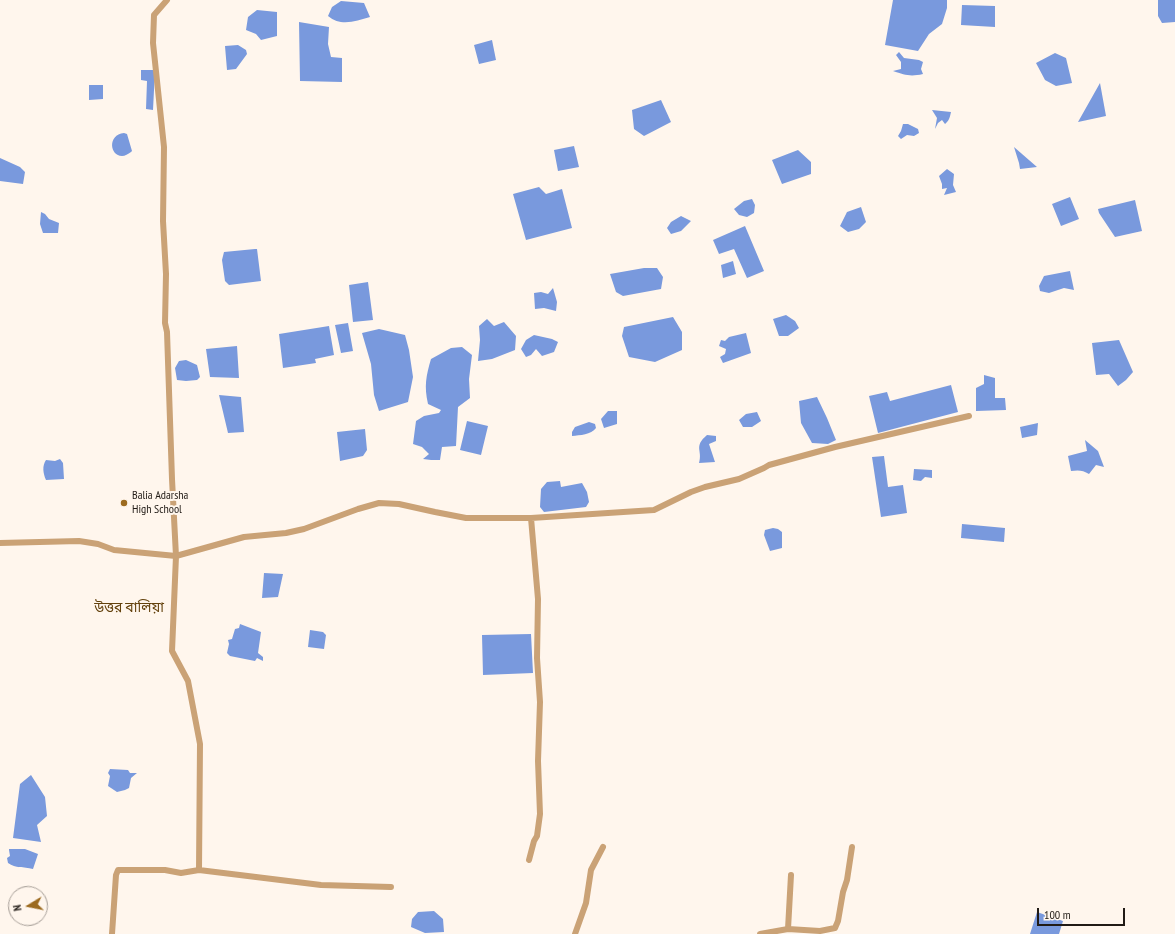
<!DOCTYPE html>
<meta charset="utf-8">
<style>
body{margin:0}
#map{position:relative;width:1175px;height:934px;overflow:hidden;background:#fff6ed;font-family:"PT Sans Narrow",sans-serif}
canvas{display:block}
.north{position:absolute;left:8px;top:886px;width:40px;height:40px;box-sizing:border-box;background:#fff6ed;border:1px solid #a69e97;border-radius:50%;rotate:260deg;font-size:11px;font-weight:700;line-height:16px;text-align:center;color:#211b16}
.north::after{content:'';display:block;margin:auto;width:14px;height:18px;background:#9c6a1e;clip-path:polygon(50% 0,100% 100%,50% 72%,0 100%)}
.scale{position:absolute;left:1037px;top:908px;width:88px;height:18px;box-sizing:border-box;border:2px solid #211b16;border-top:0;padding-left:5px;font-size:12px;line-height:14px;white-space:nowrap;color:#211b16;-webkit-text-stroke:3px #fff6ed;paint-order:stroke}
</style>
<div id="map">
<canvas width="1175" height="934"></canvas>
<div class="north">N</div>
<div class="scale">100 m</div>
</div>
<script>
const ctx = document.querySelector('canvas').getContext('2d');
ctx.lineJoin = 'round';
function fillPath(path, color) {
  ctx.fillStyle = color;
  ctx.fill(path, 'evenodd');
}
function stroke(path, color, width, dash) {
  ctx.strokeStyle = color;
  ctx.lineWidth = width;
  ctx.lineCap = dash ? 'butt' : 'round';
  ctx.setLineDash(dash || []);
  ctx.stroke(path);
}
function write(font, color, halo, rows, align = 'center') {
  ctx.font = font + ' "PT Sans Narrow","Noto Sans Bengali",sans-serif';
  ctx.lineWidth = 4;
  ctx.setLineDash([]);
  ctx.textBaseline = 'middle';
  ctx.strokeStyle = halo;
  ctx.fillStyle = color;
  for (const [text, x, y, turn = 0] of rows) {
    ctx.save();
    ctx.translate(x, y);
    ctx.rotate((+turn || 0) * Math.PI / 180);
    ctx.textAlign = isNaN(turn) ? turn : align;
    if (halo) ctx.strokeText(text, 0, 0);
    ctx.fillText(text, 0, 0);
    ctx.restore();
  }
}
fillPath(new Path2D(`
 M893,0H947V8L942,24L929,34L918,51L885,45Z
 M1158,0H1175V22L1162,23L1158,16Z
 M341,1L364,3L370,17C356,21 341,27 328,16L332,7Z
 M962,5L995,6V27L961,25Z
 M257,10L277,12V36L261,40L256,34L246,30L248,17Z
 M299,22L329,27L328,44L331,57L342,58V82L300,81Z
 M492,40L496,60L479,64L474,45Z
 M238,45L246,50L247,54L236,69L227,70L225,46Z
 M899,52L904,58L919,60L923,62L921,69L923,74C910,77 905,75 893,71L901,69V62L896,55Z
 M1055,53L1066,58L1072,83L1056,86L1045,80L1036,63Z
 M141,70H155L153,110L146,109L147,81L141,80Z
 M1100,83L1106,116L1078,122Z
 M89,85H103V99L89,100Z
 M661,100L671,122L644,136L634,129L632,110Z
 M932,110L951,112C950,117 949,121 945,124L942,120L938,123L935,129L937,118Z
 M903,124H908L918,129L919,133L914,136L907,135L901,139L898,136L901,131Z
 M124,133L127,134L132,151L131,152C128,154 125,156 122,156C110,156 107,135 124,133Z
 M574,146L579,167L558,171L554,150Z
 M1014,147L1037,167L1020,169L1019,163Z
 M798,150L811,162V174L782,184L772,160Z
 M0,158L20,167L25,172L23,184L0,181Z
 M947,169L954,174L953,185L956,192L944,195L947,188L942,189V184L939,176Z
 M539,187L546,194L562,189L572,228L526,240L513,194Z
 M1070,197L1079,219L1061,226L1052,204Z
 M752,199L755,205L754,213L747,217L739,215L734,209L744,201Z
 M1135,200L1142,231L1115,237L1099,213L1098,209Z
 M861,207L866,222L859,229L848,232L840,226L847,212Z
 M41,212L45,214L49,219L59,223L58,233H43L40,224Z
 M681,216L691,221L681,231L671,234L667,228L671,222Z
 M745,226L764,271L747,278L734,249L719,254L713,240Z
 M255,249H257L261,281L229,285L225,281L222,260L224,252Z
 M733,261L736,274L723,278L721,265Z
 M644,268H657L663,277L661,289L623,296L616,292L610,274Z
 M1070,271L1074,290L1064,288L1049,293L1040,291L1039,286L1044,276Z
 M368,282L373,320L353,322L349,285Z
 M553,288L557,302L556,311L544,308L535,309L534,293L541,292L548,294Z
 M786,315L795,321L799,328L788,336H779L773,319Z
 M673,317L682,332V350L655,362L629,357L622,336L624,327Z
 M487,319L494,326L504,322L516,336L515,350L492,359L478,361L480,340L479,326Z
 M348,323L353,351L341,353L335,325Z
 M329,326L334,355L315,359L316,363L283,368L279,334Z
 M379,329L405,335L409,350L413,377L408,402L379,411L374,395L371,364L362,333Z
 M746,333L751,353L723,363L720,357L725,354L726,349L719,346L721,340L725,341L729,337Z
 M534,335L552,339L558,342L554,352L542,356L536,349L531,355L526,357L521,349L526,340Z
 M1119,340L1133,372L1126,380L1118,386L1109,374L1096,375L1092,343Z
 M237,346L239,378L210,377L206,349Z
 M462,347L472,355L469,379L470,398L458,407L456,446L442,447L440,460H431L423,459L429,454L422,447L413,444L416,421L424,416L439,413L441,410L428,404C424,386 426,376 431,359L451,348Z
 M186,360L197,365L200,377L197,380L186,381L177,380L175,368L179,361Z
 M984,375L995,378V398H1005L1006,410L976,411V388L984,384Z
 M951,385L958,412L878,433L869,396L887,392L890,401Z
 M219,395L241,397L244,432L228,433Z
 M817,397L827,418L836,440L828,444L812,443L801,423L799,401Z
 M608,411H617V424L604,428L601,419Z
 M757,412L761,421L752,427H743L739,420L746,414Z
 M467,421L488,426L481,455L460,450Z
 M589,422L595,424L596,428C591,435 580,435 572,436V432L575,427Z
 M1038,423L1037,435L1022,438L1020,427Z
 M365,429L367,450L363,456L340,461L337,432Z
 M707,435L716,436V441L709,444L715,462L699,463C703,450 693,447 707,435Z
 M1085,440L1098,451L1104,467L1096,465L1089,474C1083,470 1078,470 1071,471L1068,456L1087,451Z
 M884,456L888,487L903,485L907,513L881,517L872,457Z
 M60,459L63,463L64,479L46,480C43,473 42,466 46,460L55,461Z
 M914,469L932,470V478L925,477L921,481L913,480Z
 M560,481L561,487L582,483L587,492L589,502L586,507L544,512L540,507L541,489L547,482Z
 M962,524L1005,528L1004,542L961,538Z
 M773,528L778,529L782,532V548L770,551L764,535L765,530Z
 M264,573L283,574L278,597L262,598Z
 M240,624L261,632L258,653L263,657V661L257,658L255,661L230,656L227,653L229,644L228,640L232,639L235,629L239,628Z
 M310,630L323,632L326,635L324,649L308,647Z
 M531,634L533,673L483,675L482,635Z
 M110,769L128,770L130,773H137L131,778L129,788L125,790L117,792L108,786L110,776L108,773Z
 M31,775L45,797L47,816L37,825L41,842L13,838L20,784Z
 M9,849H25L38,854L33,869C23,866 16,869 8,863L7,858L10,856L9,850Z
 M434,911L443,919L444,932L425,933L411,927L412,919L418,912Z
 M1037,912L1063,921L1059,934H1030Z`), '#7999dd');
stroke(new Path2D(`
 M167,0L154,15L153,43L164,147L163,221L166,274L165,323L167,332L172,479L176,556L172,651L188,681L200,744L199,870
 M0,543L79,541L98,544L114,550L176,556L244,537L286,533L304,529L358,509L379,503L399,504L435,512L466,518H531L654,510L691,492L705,487L739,479L764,468L769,465L835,447L969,416
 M529,860L534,841L537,836L540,814L538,761L540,702L537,658L538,599L531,518
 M788,929L791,875
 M112,934L116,875L118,870H165L181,873L199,870L321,885L391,887
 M575,934L586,903L591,870L603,847
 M760,934L788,929L820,931L835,928L838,921L843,892L847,880L852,847`), '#caa276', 6);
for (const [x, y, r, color] of [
 [124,503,4,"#9c6a1e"]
]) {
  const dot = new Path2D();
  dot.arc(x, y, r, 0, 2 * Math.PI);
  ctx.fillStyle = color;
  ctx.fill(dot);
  stroke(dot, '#fff6ed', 1.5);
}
write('12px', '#211b16', '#fff6ed', [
 ["Balia Adarsha",132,496],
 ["High School",132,510]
], 'left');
write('14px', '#63410c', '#fff6ed', [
 ["উত্তর বালিয়া",129,608]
]);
</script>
